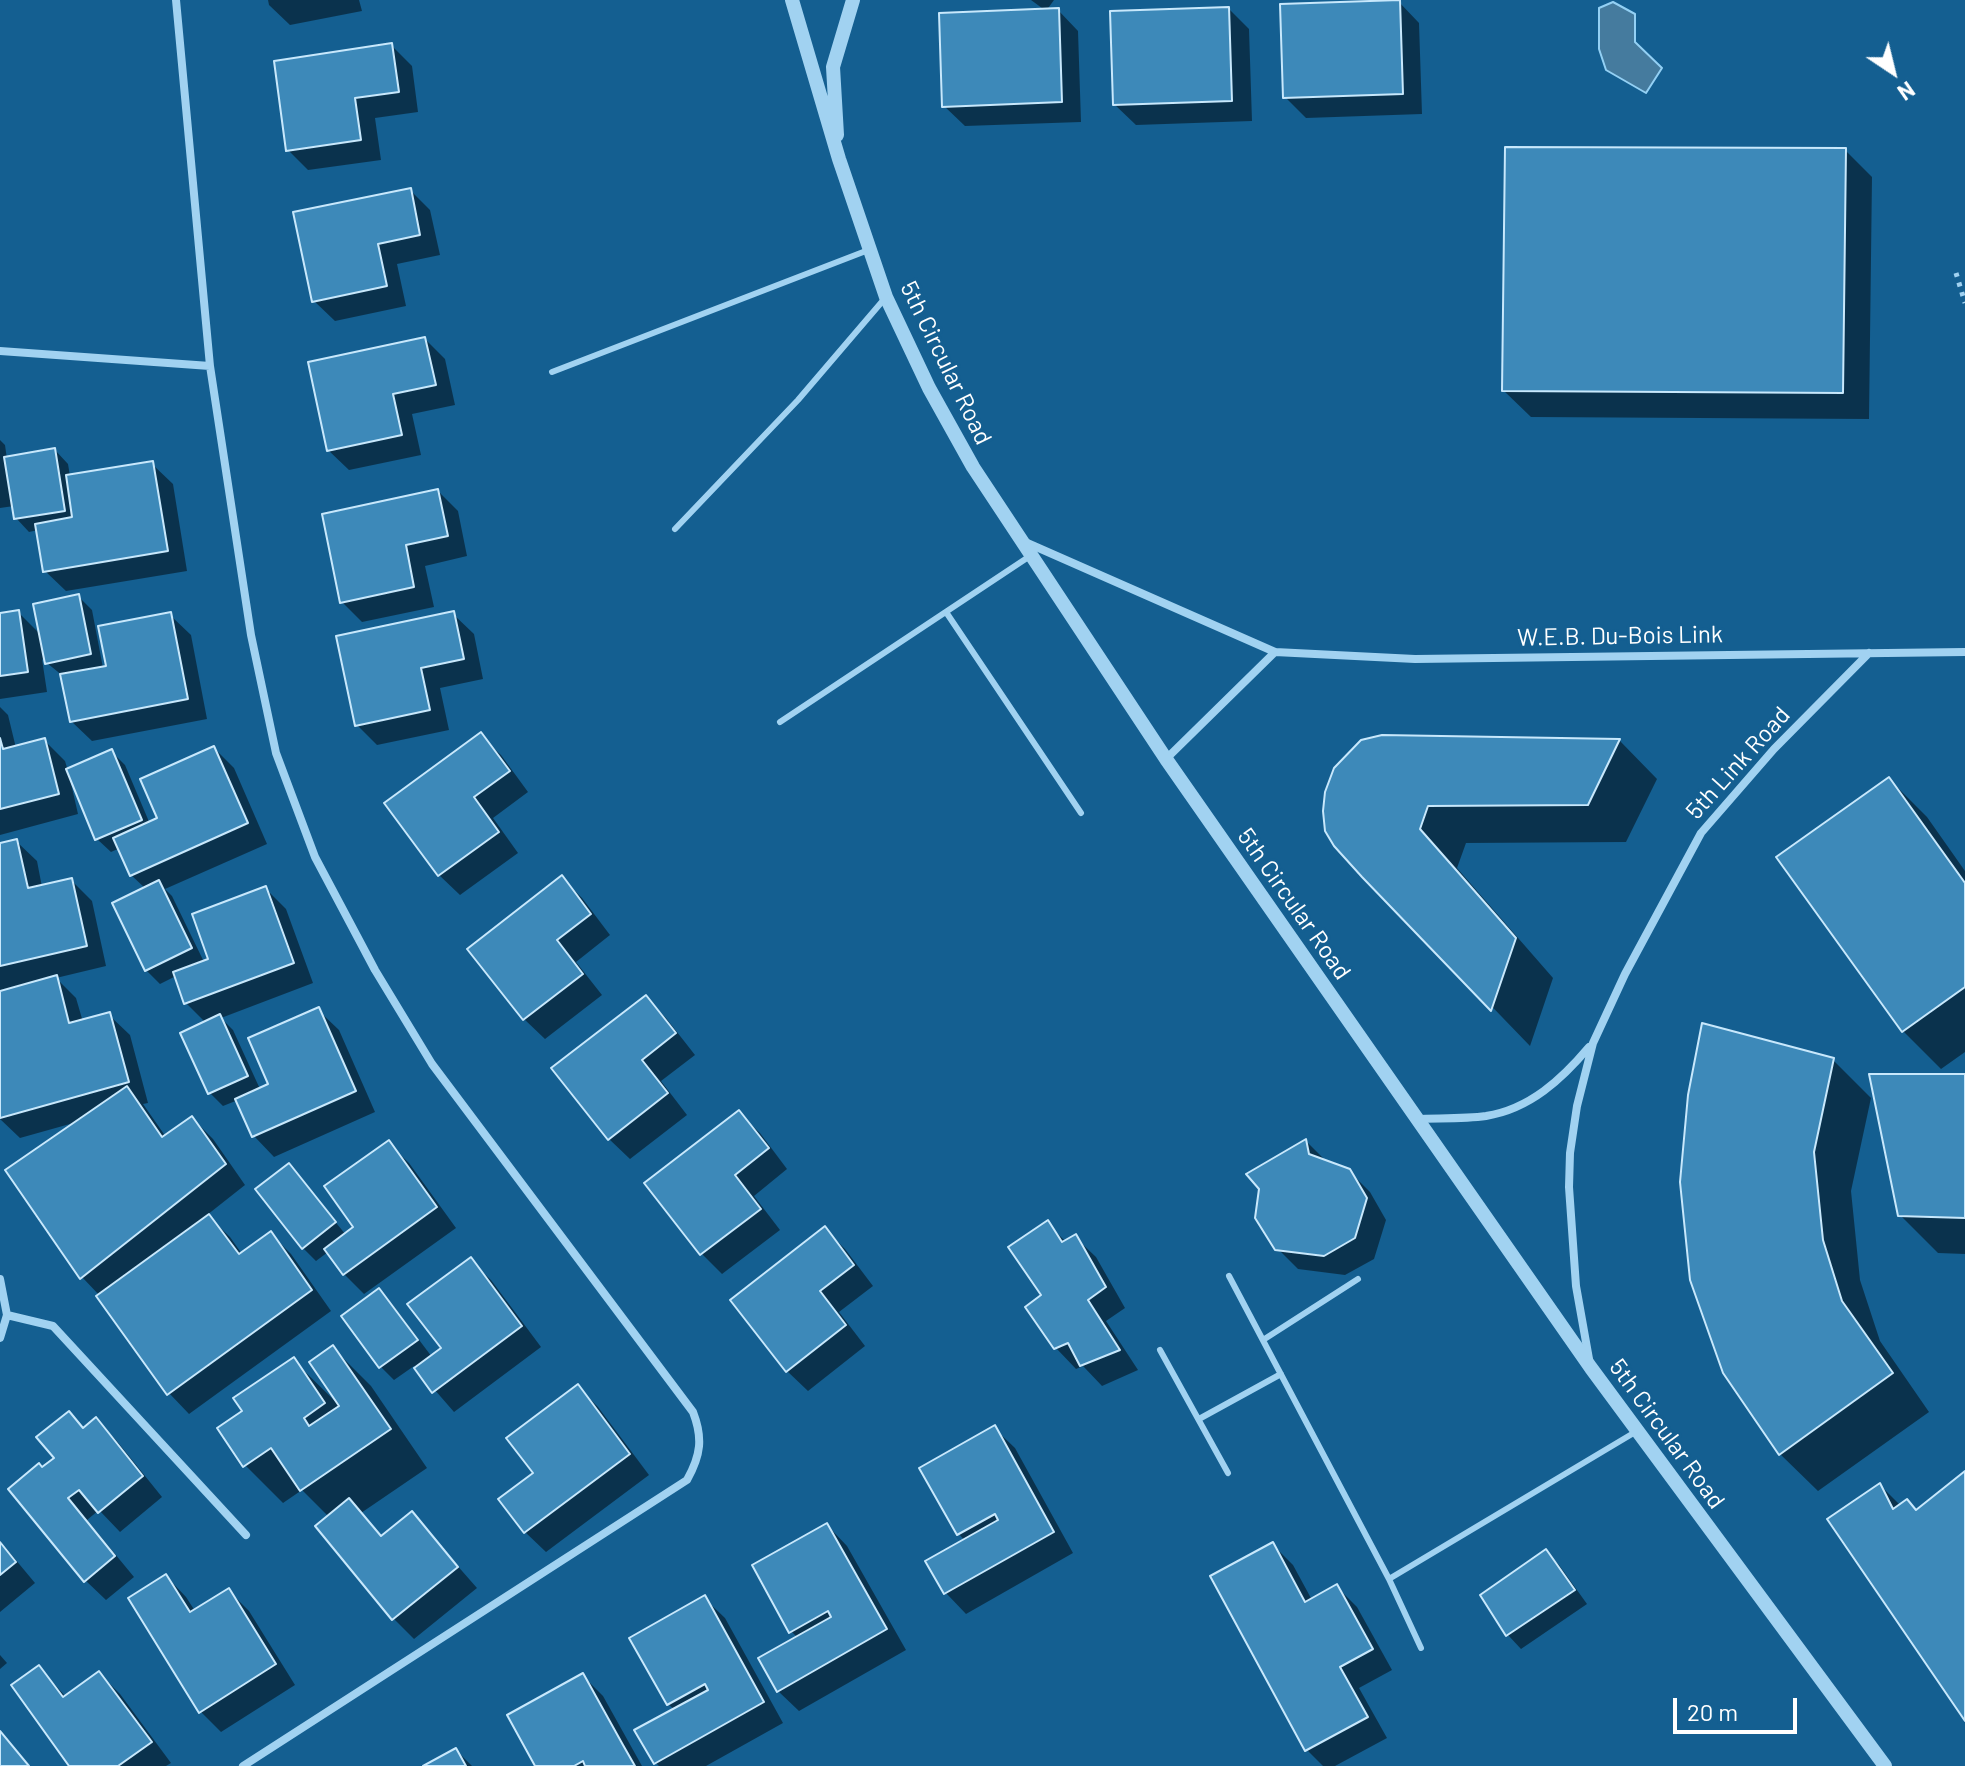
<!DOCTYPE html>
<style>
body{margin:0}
#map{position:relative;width:1965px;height:1766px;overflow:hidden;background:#145f91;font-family:Barlow,sans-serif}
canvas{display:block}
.north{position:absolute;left:1853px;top:32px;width:80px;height:80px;-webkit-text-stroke:6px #145f91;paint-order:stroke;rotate:145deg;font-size:22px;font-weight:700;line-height:32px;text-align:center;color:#fff}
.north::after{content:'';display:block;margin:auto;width:28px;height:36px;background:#fff;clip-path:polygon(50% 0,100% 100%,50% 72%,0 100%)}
.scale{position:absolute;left:1673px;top:1698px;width:124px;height:36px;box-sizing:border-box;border:4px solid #fff;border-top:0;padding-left:10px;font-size:24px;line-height:28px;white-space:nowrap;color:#fff;-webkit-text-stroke:6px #145f91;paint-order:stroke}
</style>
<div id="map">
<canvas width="1965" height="1766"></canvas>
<div class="north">N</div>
<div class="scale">20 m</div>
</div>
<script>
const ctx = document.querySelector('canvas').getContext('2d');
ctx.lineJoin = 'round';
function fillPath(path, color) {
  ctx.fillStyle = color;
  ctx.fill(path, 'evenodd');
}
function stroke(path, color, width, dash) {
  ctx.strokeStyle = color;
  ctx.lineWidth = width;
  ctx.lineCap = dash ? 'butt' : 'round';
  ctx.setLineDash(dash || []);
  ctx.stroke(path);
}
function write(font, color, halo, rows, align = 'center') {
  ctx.font = font + ' Barlow,sans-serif';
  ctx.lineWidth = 6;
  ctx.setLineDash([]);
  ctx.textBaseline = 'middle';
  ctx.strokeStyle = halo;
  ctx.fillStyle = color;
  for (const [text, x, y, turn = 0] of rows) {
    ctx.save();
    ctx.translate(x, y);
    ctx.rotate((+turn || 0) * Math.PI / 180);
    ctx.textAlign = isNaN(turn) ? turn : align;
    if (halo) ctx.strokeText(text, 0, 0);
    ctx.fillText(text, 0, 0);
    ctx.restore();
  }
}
const water = new Path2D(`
 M1613,2L1635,14V42L1662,68L1646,93L1606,70L1599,49V8Z`);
fillPath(water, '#457b9e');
stroke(water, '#93d0f4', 2);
fillPath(new Path2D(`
 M268,0H359L362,11L290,25L269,5Z
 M1031,0H1054L1046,11Z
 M1399,2L1419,23L1422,114L1306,118L1285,97Z
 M1229,9L1249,29L1252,121L1136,125L1115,105Z
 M1058,10L1078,31L1081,122L965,126L944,106Z
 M392,46L412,66L418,112L375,118L381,160L308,170L288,150Z
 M1845,150L1872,177L1869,419L1531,417L1504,391Z
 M410,190L430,210L440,255L397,264L406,306L335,321L314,301Z
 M425,339L445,359L455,405L412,414L421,455L349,470L328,450Z
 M0,440L5,445L7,459L55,450L68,464L70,476L152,464L173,484L187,571L66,591L45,571L38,530L29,532L16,518L14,506L0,508Z
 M438,491L458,511L467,556L425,566L434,607L362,622L342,602Z
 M78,596L92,610L103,668L170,615L191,635L207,719L92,741L71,721L63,676L42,659L47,692L0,699V615L18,612L41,635Z
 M453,614L474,634L483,679L440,688L449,730L377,745L357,725Z
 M0,707L8,715L16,748L44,740L65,761L68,771L112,752L125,765L150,824L160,819L214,748L234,768L267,844L165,889L172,896L204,962L211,960L266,889L286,909L313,983L221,1018L233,1030L260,1089L271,1085L318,1010L339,1030L375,1112L274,1157L254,1136L238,1100L223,1106L210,1093L206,1023L186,1003L176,976L160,984L146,970V889L131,875L120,848L111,852L97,839L72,778L70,779L78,814L0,835Z
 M480,735L501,755L528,792L493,818L518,853L460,895L439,875Z
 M1383,737L1620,741L1657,779L1626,842L1466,843L1457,868L1553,978L1530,1046L1336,845Z
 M1889,779L1927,817L1965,871V1052L1941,1069L1903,1031Z
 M16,841L37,861L42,887L71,880L92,901L106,966L56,978L76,998L83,1022L109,1015L130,1035L148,1103L143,1104L166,1137L192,1118L213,1139L245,1185L207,1215L230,1237L242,1254L271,1234L291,1254L331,1311L189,1414L169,1393L100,1296L82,1277L77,1122L20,1138L0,1119V845Z
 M562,878L582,898L610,935L576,962L602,995L545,1039L524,1019L470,949Z
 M646,998L666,1018L695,1055L661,1081L687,1115L630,1159L609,1139L554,1068Z
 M1833,1060L1871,1098L1851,1191L1860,1280L1880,1341L1929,1412L1818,1491L1780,1454L1682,1182Z
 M1965,1076V1254L1938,1253L1900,1215Z
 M739,1113L760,1133L787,1169L754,1196L780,1230L722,1274L702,1254L647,1184Z
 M1306,1141L1326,1161L1349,1171L1370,1192L1386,1220L1374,1259L1345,1275L1298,1269L1277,1248Z
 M388,1143L409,1163L456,1228L364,1294L344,1274L328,1252L316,1261L303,1248L289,1165L346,1235L356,1228Z
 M1047,1223L1066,1242L1075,1237L1096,1257L1125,1308L1106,1321L1138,1370L1102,1386L1083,1366L1076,1369L1056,1348L1044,1295Z
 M825,1229L845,1249L873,1286L839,1312L865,1346L808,1391L787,1371Z
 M470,1260L491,1280L541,1347L454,1412L414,1366L394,1380L381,1367L379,1291L392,1304L432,1357L443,1349Z
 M333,1348L371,1386L427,1468L361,1513L383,1537L412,1514L477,1588L414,1639L394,1619L318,1526L329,1517L302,1490L283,1503L245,1465V1411L293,1360L336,1402L338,1401Z
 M578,1387L598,1407L649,1475L546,1552L525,1532Z
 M69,1414L84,1429L96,1420L116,1440L162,1497L120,1532L99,1510L87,1520L134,1577L106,1600L85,1580L43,1469L56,1459Z
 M994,1428L1015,1448L1073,1553L966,1614L946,1593L965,1541L959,1534Z
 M1965,1473V1718L1880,1485L1901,1506L1916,1512Z
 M827,1525L847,1546L906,1650L799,1711L778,1691L798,1638L791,1631Z
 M0,1541L35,1583L0,1612Z
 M1272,1544L1293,1565L1312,1600L1337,1587L1357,1607L1392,1670L1359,1688L1387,1738L1335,1766H1323L1307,1750Z
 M1546,1551L1559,1565L1587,1604L1521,1649L1508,1635L1482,1595Z
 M166,1576L186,1597L195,1611L228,1590L249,1611L295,1685L221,1732L201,1712Z
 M704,1598L725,1618L783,1723L706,1766H659L656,1763L675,1710L668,1704Z
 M0,1655L7,1663L0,1669Z
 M39,1667L66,1697L99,1673L120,1694L171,1763L166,1766H72Z
 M582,1675L603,1696L642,1766H538Z
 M0,1730L30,1766H0Z
 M456,1750L472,1766H427Z`), '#0007');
const building = new Path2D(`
 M1400,0L1403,94L1283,98L1280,4Z
 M1229,7L1232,101L1113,105L1110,11Z
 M1059,8L1062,102L942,107L939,13Z
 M392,43L399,92L355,98L361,140L286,151L274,61Z
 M1505,147L1846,148L1843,393L1502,391Z
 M411,188L420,235L378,244L387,286L312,302L293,212Z
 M425,337L436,385L393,394L402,435L327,451L308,362Z
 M55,448L65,511L14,519L4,457Z
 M153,461L168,551L43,572L35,524L72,517L66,475Z
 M438,489L448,536L406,545L414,587L340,603L322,514Z
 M79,594L91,654L45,664L33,604Z
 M19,610L28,672L0,676V613Z
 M454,611L464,659L421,668L430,710L355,726L336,636Z
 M171,612L188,699L70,722L60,674L106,666L98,626Z
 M481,732L510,771L474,797L499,832L438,876L384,803Z
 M1382,735L1620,739L1588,805L1428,806L1420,829L1516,938L1491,1011L1362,877L1334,846L1325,831L1323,811L1325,792L1334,768L1361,740Z
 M0,738L3,749L45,738L59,794L0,809Z
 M214,746L248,823L130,876L113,838L157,818L140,779Z
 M112,749L142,820L95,840L66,769Z
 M1889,777L1965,883V987L1902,1032L1776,857Z
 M17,839L28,888L72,878L87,946L0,966V843Z
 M562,875L591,914L557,940L583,974L523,1020L467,949Z
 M159,880L192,948L145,971L112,903Z
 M266,886L294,963L184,1004L173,972L208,959L192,914Z
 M57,975L69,1023L110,1012L129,1082L0,1118V991Z
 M646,995L676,1033L642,1060L668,1093L608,1140L551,1068Z
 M319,1007L356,1091L252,1137L235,1099L268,1084L248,1038Z
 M220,1014L248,1076L208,1094L180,1033Z
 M1702,1023L1834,1058L1814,1152L1823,1240L1842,1301L1893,1373L1779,1455L1723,1373L1690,1280L1680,1182L1688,1095Z
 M1869,1074H1965V1218L1898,1216Z
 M127,1086L162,1137L192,1116L226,1164L80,1279L5,1170Z
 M739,1110L769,1148L735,1175L761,1209L700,1255L644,1183Z
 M1306,1139L1309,1154L1350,1169L1367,1198L1355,1238L1324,1256L1275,1250L1255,1218L1259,1189L1246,1174Z
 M389,1140L437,1207L343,1275L324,1249L353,1227L324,1186Z
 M289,1163L336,1222L302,1249L255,1189Z
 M209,1214L239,1254L271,1231L312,1290L167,1395L96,1296Z
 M1048,1220L1062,1242L1076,1234L1106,1287L1088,1300L1120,1350L1080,1366L1068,1343L1054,1349L1025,1307L1041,1295L1008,1247Z
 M825,1226L854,1265L820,1291L846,1325L786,1372L730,1300Z
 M471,1257L522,1326L432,1393L414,1368L441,1348L407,1304Z
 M379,1288L418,1340L379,1368L341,1316Z
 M333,1345L391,1429L300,1491L271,1448L243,1467L217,1428L242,1411L233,1398L294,1357L325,1403L304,1418L309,1426L339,1406L309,1362Z
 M578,1384L630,1454L524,1533L498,1499L533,1473L506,1438Z
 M69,1411L83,1428L96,1417L143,1476L98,1513L79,1490L68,1498L115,1556L84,1582L8,1489L39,1463L42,1467L54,1458L36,1437Z
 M995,1425L1054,1532L944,1594L925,1561L998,1520L995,1514L957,1535L919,1468Z
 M1965,1471V1721L1827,1519L1880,1483L1893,1509L1907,1499L1916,1510Z
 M349,1498L381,1536L412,1511L458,1567L392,1620L315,1526Z
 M827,1523L887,1629L777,1692L758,1658L831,1617L828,1611L789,1633L752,1565Z
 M0,1542L16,1562L0,1575Z
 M1273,1542L1305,1602L1337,1584L1373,1649L1340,1667L1368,1717L1305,1751L1210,1576Z
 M1546,1549L1575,1590L1506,1636L1480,1595Z
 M166,1574L190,1612L229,1588L276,1664L199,1713L128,1598Z
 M705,1595L764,1702L654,1764L634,1730L708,1690L705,1684L667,1705L629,1638Z
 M39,1665L63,1697L99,1671L152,1742L118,1766H69L11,1685Z
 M583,1673L623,1745L635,1766H585L583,1761L574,1766H535L507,1715Z
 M0,1731L29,1766H0Z
 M456,1748L466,1766H423Z`);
fillPath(building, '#3d89b9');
stroke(building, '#c8e8fc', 2);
stroke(new Path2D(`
 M1956,273L1965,303`), '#a1d2f1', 5, [4, 6]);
stroke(new Path2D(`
 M552,372L871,249
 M675,529L798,400L886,297
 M946,612L1081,813
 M780,722L1030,556
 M1229,1276L1389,1579L1421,1648
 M1263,1340L1358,1279
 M1160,1350L1228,1473
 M1199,1419L1281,1374
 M1389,1579L1637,1431`), '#a1d2f1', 6);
stroke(new Path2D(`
 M176,0L210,366L251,635L276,753L315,857L375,970L432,1064L693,1412C703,1438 701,1455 687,1480L243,1766
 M0,351L210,366
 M1025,542L1275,652L1415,659L1965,652
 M1166,759L1275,652
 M1416,1119C1439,1118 1464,1119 1486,1116C1530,1109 1562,1079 1589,1047
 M0,1279L7,1315L0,1338
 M7,1315L53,1326L246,1535
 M1589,1359L1576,1286L1569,1187L1570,1153L1577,1106L1593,1043L1625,974L1701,833L1774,749L1869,653`), '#a1d2f1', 8);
stroke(new Path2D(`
 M792,0L839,159L886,297L929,388L973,467L1166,759L1591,1368L1885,1766
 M837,135L833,67L853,0`), '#a1d2f1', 14);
write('24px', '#fff', '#145f91', [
 ["5th Circular Road",946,363,64],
 ["W.E.B. Du-Bois Link",1620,636,-1],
 ["5th Link Road",1738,763,-48],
 ["5th Circular Road",1294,904,55],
 ["5th Circular Road",1667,1434,54]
]);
</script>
